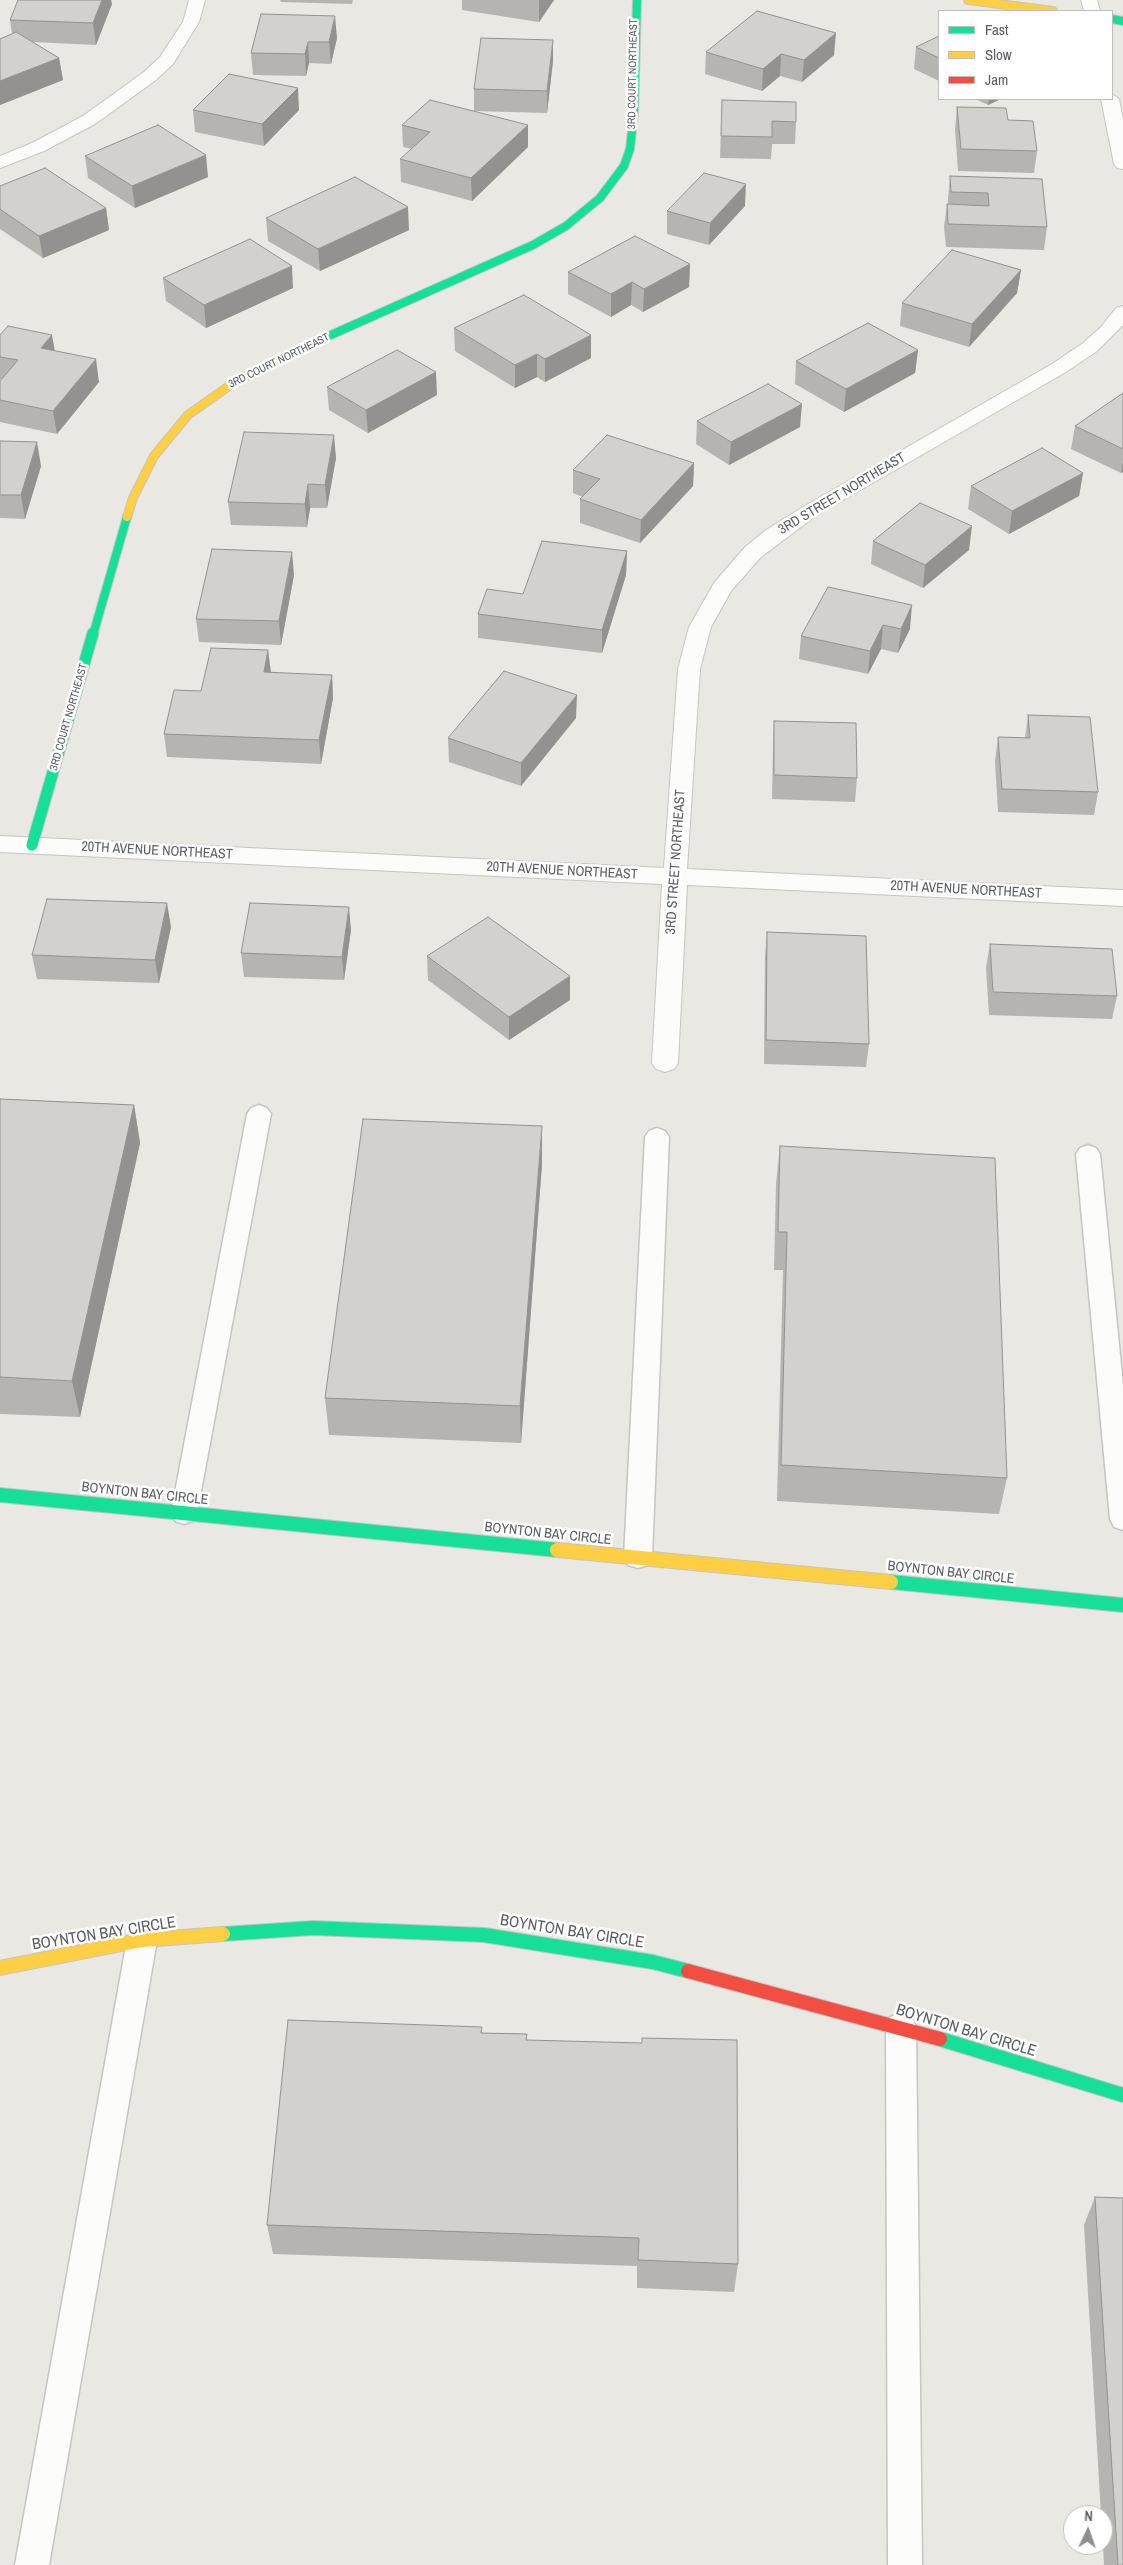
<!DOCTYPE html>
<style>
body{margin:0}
#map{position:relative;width:1123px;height:2565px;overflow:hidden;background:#e9e8e3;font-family:"Archivo Narrow",sans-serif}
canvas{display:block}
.legend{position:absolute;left:938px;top:10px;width:175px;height:90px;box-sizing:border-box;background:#fff;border:1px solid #bdbec0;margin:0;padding:6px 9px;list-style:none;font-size:15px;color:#5a5d61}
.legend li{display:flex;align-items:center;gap:10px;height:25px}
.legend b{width:25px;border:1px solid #bdbec0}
.north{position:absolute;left:1063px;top:2505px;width:50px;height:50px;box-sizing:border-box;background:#fff;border:1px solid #bdbec0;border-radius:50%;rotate:3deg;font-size:14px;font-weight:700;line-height:20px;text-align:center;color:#5a5d61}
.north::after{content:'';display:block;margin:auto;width:18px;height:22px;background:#8c8e8e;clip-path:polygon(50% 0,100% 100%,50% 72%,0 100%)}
</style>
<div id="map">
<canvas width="1123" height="2565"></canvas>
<ul class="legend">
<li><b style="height:6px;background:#16e098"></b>Fast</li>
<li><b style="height:6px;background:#ffcf43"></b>Slow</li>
<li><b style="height:6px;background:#f24e42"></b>Jam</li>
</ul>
<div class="north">N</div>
</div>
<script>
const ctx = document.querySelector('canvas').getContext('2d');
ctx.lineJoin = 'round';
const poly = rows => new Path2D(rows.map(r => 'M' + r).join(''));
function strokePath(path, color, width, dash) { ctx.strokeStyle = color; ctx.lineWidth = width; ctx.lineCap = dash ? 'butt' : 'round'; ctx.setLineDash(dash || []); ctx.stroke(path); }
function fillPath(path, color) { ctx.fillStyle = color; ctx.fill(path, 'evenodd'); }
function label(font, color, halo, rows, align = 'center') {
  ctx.font = font + ' "Archivo Narrow",sans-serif'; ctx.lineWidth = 5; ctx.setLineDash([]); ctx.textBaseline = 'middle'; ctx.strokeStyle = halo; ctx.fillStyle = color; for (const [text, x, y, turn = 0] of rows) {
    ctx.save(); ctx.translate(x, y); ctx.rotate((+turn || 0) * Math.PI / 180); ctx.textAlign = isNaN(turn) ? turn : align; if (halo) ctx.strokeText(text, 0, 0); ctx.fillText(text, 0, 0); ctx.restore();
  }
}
const lane = poly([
 [259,1105,267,1108,271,1114,197,1513,193,1521,184,1524,175,1521,171,1513,247,1114,251,1108,259,1105],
 [657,1128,665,1131,669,1137,652,1557,648,1565,638,1568,628,1565,624,1557,645,1137,649,1131,657,1128],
 [1088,1145,1096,1148,1100,1154,1123,1385,1123,1530,1114,1527,1110,1519,1076,1154,1080,1148,1088,1145],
 [142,1926,153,1930,157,1940,49,2565,15,2565,127,1940,131,1930,142,1926],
 [901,2013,912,2017,916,2027,922,2565,888,2565,886,2027,890,2017,901,2013]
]);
const street = poly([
 [189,0,205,0,199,22,173,64,156,80,95,124,44,151,0,168,0,156,32,143,83,116,144,72,160,57,183,22,189,0],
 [1081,0,1097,0,1100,11,1084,11,1081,0],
 [1112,94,1119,99,1123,120,1123,169,1117,168,1114,164,1101,99,1112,99,1112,94],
 [1123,306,1123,325,1097,351,1066,372,817,515,761,557,731,591,711,627,700,669,687,869,1123,890,1123,906,687,885,678,1063,674,1069,665,1072,656,1069,652,1063,662,884,0,852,0,836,664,868,678,669,689,627,714,583,745,547,766,530,803,507,1052,364,1083,343,1101,327,1116,308,1123,306]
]);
const fastFar2 = poly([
 [1112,19,1123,21],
 [295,351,533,245,566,226,600,198,624,166,630,149,634,113,637,0],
 [93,635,127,517]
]);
const fastFar1 = poly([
 [32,845,93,633]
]);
const fast = poly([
 [0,1495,557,1550],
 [891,1582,1123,1605],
 [223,1934,313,1928,484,1935,653,1962,688,1971],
 [940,2039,1123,2095]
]);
const slowFar1 = poly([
 [968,0,1053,11],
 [127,517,133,498,154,456,188,415,236,381,295,351]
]);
const slow = poly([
 [557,1550,891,1582],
 [0,1968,142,1940,223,1934]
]);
const jam = poly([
 [688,1971,940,2039]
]);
const wall = poly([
 [280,0,353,0,352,4,281,2],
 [462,0,554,0,539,22,462,10],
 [112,4,96,45,33,42,59,58,63,80,0,105,0,39,12,34,10,20],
 [261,14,337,38,331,64,309,63,306,76,253,75,251,53],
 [939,36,939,81,914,69,916,47],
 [706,52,834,55,802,82,780,76,762,91,705,74],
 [553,61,547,113,474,111,474,89],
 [975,99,1001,99,988,105],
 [722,100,796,122,795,144,772,144,771,159,720,158],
 [957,107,1037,151,1034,173,958,171,955,129],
 [193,110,299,110,264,146,195,132],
 [402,125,528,125,528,147,472,201,401,182,400,159,412,149,403,147],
 [85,156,208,177,135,208,88,178],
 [950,176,1042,179,1047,227,1044,250,946,247,944,227,947,204,948,204,948,199],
 [0,186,106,208,109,230,43,258,0,229],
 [745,206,709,245,667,234,667,211],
 [266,218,409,230,320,271,268,241],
 [690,264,689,287,643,312,631,305,611,317,568,294,568,272],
 [1021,270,1017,293,969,347,900,326,902,303],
 [163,278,293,288,206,328,166,301],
 [454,328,591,335,591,358,545,382,537,377,515,388,455,351],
 [0,335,55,351,99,382,57,434,0,422,0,381,2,379,0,379],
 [918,350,915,373,844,412,795,384,796,361],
 [327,387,437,395,368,433,329,410],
 [1123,393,1123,472,1121,473,1071,449,1075,426],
 [697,421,800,427,729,465,696,444],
 [0,441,41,466,25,519,0,518],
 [336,458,327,508,310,508,307,527,231,525,228,502],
 [694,463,693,486,640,543,580,523,580,499,583,497,573,493,573,470],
 [1083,473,1079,496,1009,534,968,509,971,486],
 [873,541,969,550,923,588,871,564],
 [627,551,626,575,602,653,478,638,478,614,523,594],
 [294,575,281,645,199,642,196,619],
 [828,587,910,629,898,653,881,649,868,674,799,659,801,636],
 [268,650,271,673,332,675,333,698,321,764,167,757,164,734,201,691],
 [1028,715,1098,792,1094,815,998,812,995,761,998,737,1025,738],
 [576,718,521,786,449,762,448,738],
 [774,721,857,778,855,802,772,799,773,744],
 [171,927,159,983,37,979,32,955],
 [351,930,344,980,244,977,241,953],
 [767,932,869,1044,866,1067,764,1064,765,956],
 [990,944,1117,996,1112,1019,989,1015,986,968],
 [427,956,570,1000,509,1040,428,980],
 [0,1099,134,1105,140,1143,80,1417,0,1414],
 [780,1146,1007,1478,999,1514,777,1501,783,1270,774,1270,776,1184],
 [542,1164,521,1443,329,1435,325,1398],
 [482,2027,482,2033,527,2034,527,2040,738,2264,734,2292,637,2288,637,2266,273,2254,267,2225],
 [1095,2197,1123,2565,1104,2565,1103,2544,1103,2515,1101,2515,1084,2225]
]);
const shadedWall = poly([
 [102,0,111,0,112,4,96,45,93,23],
 [539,0,554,0,539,22],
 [335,16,337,38,331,64,329,42],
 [836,33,834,55,802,82,804,60],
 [553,40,553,61,547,113,547,91],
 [308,42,309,63,306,76,305,54],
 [781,54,780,76,762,91,763,69],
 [59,58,63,80,0,105,0,81],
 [298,88,299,110,264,146,262,124],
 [989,99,1001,99,988,105],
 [528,125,528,147,472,201,471,178],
 [206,155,208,177,135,208,132,186],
 [746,184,745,206,709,245,710,223],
 [408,207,409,230,320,271,318,249],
 [106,208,109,230,43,258,39,236],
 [690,264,689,287,643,312,644,289],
 [292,266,293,288,206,328,204,305],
 [1021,270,1017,293,969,347,972,324],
 [632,282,631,305,611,317,611,294],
 [52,335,56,358,41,348],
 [591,335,591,358,545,382,545,359],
 [918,350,915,373,844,412,846,389],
 [537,354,537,377,515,388,515,365],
 [96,359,99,382,57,434,53,411],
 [436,372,437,395,368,433,366,410],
 [802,404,800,427,729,465,731,442],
 [334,435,336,458,327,508,325,485],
 [37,442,41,466,25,519,21,495],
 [1123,462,1123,472,1121,473],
 [694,463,693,486,640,543,641,520],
 [1083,473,1079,496,1009,534,1012,511],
 [308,484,310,508,307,527,305,504],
 [972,526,969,550,923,588,925,565],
 [627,551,626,575,602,653,602,630],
 [292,552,294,575,281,645,279,621],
 [912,605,910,629,898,653,901,629],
 [883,625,881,649,868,674,870,651],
 [268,650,271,674,264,672],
 [332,675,333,698,321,764,319,740],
 [577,695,576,718,521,786,521,763],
 [167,903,171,927,159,983,155,960],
 [349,907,351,930,344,980,342,957],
 [570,976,570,1000,509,1040,509,1017],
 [134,1105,140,1143,80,1417,72,1381],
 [542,1126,542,1164,521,1443,520,1406]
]);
const building = poly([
 [18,0,102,0,93,23,10,20,18,0],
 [757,11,836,33,804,60,781,54,763,69,706,52,757,11],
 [261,14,335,16,329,42,308,42,305,54,251,53,261,14],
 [16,32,59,58,0,81,0,39,16,32],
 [939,36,939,58,916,47,939,36],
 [481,38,553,40,547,91,474,89,481,38],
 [229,74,298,88,262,124,193,110,229,74],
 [430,100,528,125,471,178,400,159,430,132,402,125,430,100],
 [722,100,796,102,796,122,772,121,772,137,721,136,722,100],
 [957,107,1006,108,1008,120,1033,121,1037,151,961,149,957,107],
 [158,125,206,155,132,186,85,156,158,125],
 [45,168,106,208,39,236,0,209,0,186,45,168],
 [704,173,746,184,710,223,667,211,704,173],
 [950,176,1042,179,1047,227,948,224,947,204,989,206,988,193,951,192,950,176],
 [355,177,408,207,318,249,266,218,355,177],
 [635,236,690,264,644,289,632,282,611,294,568,272,635,236],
 [250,239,292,266,204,305,163,278,250,239],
 [952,250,1021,270,972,324,902,303,952,250],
 [524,295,591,335,545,359,537,354,515,365,454,328,524,295],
 [868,323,918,350,846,389,796,361,868,323],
 [8,326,52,335,41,348,96,359,53,411,0,400,0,381,18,360,0,357,0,335,8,326],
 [397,350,436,372,366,410,327,387,397,350],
 [768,384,802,404,731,442,697,421,768,384],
 [1123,393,1123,449,1075,426,1123,393],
 [244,432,334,435,325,485,308,484,305,504,228,502,244,432],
 [607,435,694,463,641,520,580,499,600,479,573,470,607,435],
 [0,441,37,442,21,495,0,495,0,441],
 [1042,448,1083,473,1012,511,971,486,1042,448],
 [920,503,972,526,925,565,873,541,920,503],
 [542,541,627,551,602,630,478,614,487,589,523,594,542,541],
 [212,549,292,552,279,621,196,619,212,549],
 [828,587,912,605,901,629,883,625,870,651,801,636,828,587],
 [211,648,268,650,264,672,332,675,319,740,164,734,174,690,201,691,211,648],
 [504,671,577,695,521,763,448,738,504,671],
 [1028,715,1090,717,1098,792,1002,789,998,737,1030,738,1028,715],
 [774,721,856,723,857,778,774,775,774,721],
 [47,899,167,903,155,960,32,955,47,899],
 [250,903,349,907,342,957,241,953,250,903],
 [488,917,570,976,509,1017,427,956,488,917],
 [767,932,866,936,869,1044,766,1040,767,932],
 [990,944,1112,949,1117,996,993,992,990,944],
 [0,1099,134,1105,72,1381,0,1377,0,1099],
 [363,1119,542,1126,520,1406,325,1398,363,1119],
 [780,1146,995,1158,1007,1478,781,1465,787,1232,778,1232,780,1146],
 [288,2020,482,2027,481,2033,527,2034,526,2040,642,2043,642,2038,737,2040,738,2264,638,2260,639,2238,267,2225,288,2020],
 [1095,2197,1123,2198,1123,2565,1118,2565,1095,2197]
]);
const farStreetnames = [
 ["3RD COURT NORTHEAST",633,74,-89],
 ["3RD COURT NORTHEAST",279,361,-26],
 ["3RD COURT NORTHEAST",69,717,-74]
];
const streetNames = [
 ["3RD STREET NORTHEAST",842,494,-31],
 ["20TH AVENUE NORTHEAST",157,851,3],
 ["3RD STREET NORTHEAST",676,862,-86],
 ["20TH AVENUE NORTHEAST",562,871,3],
 ["20TH AVENUE NORTHEAST",966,890,3],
 ["BOYNTON BAY CIRCLE",145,1494,6],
 ["BOYNTON BAY CIRCLE",548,1534,6],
 ["BOYNTON BAY CIRCLE",951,1573,6]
];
const nearStreetnames = [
 ["BOYNTON BAY CIRCLE",572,1932,9],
 ["BOYNTON BAY CIRCLE",104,1934,-9],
 ["BOYNTON BAY CIRCLE",966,2031,17]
];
strokePath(lane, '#c5c5c4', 3);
strokePath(street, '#c5c5c4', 2);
strokePath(fastFar2, '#c5c5c5', 10);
strokePath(fastFar1, '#c5c5c5', 13);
strokePath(fast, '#c5c5c5', 16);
strokePath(slowFar1, '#c5c5c5', 10);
strokePath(slow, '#c5c5c5', 16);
strokePath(jam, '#c5c5c5', 16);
fillPath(lane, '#fcfcfb');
fillPath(street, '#fcfcfb');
strokePath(fastFar2, '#16e098', 8);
strokePath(fastFar1, '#16e098', 11);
strokePath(fast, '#16e098', 14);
strokePath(slowFar1, '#ffcf43', 8);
strokePath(slow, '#ffcf43', 14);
strokePath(jam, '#f24e42', 14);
fillPath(wall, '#b5b4b1');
fillPath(shadedWall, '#939290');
fillPath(building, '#d2d1ce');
strokePath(building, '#939290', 1);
label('11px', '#5a5d61', '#fff', farStreetnames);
label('14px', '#5a5d61', '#fff', streetNames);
label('16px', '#5a5d61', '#fff', nearStreetnames);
</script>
